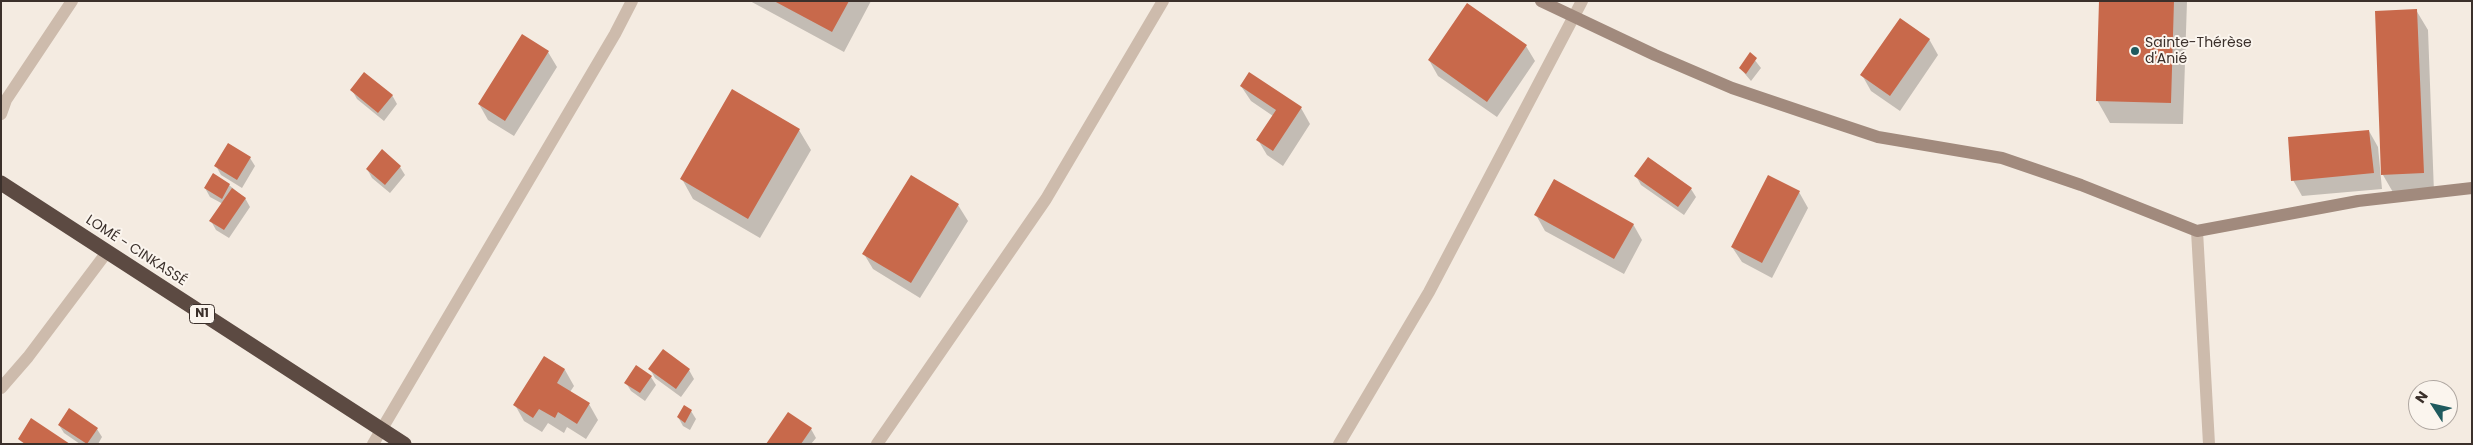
<!DOCTYPE html>
<meta charset="utf-8">
<style>
body{margin:0}
#map{position:relative;width:2473px;height:445px;overflow:hidden;background:#f4ebe1;font-family:Poppins,sans-serif}
canvas{display:block}
.frame{position:absolute;inset:0;border:2px solid #3b302b;pointer-events:none}
.north{position:absolute;left:2408px;top:380px;width:50px;height:50px;box-sizing:border-box;background:#fbf5ee;border:1px solid #aea6a0;border-radius:50%;rotate:305deg;font-size:14px;font-weight:700;line-height:20px;text-align:center;color:#3b302b}
.north::after{content:'';display:block;margin:auto;width:18px;height:22px;background:#1f5a5e;clip-path:polygon(50% 0,100% 100%,50% 72%,0 100%)}
</style>
<div id="map">
<canvas width="2473" height="445"></canvas>
<div class="frame"></div>
<div class="north">N</div>
</div>
<script>
const ctx = document.querySelector('canvas').getContext('2d');
ctx.lineJoin = 'round';
function fillPath(path, color) { ctx.fillStyle = color; ctx.fill(path, 'evenodd'); }
const poly = rows => new Path2D(rows.map(r => 'M' + r).join(''));
function strokePath(path, color, width, dash) { ctx.strokeStyle = color; ctx.lineWidth = width; ctx.lineCap = dash ? 'butt' : 'round'; ctx.setLineDash(dash || []); ctx.stroke(path); }
function label(font, color, halo, rows, align = 'center') {
  ctx.font = font + ' Poppins,sans-serif'; ctx.lineWidth = 4; ctx.setLineDash([]); ctx.textBaseline = 'middle'; ctx.strokeStyle = halo; ctx.fillStyle = color; for (const [text, x, y, turn = 0] of rows) {
    ctx.save(); ctx.translate(x, y); ctx.rotate((+turn || 0) * Math.PI / 180); ctx.textAlign = isNaN(turn) ? turn : align; if (halo) ctx.strokeText(text, 0, 0); ctx.fillText(text, 0, 0); ctx.restore();
  }
}
const shadow = poly([
 [750,1,871,1,844,52],
 [2100,1,2187,1,2183,124,2110,123,2097,100],
 [2416,10,2428,30,2434,193,2394,194,2383,175],
 [1929,39,1938,55,1900,111,1871,91,1862,75],
 [1526,46,1535,61,1497,117,1438,76,1429,60],
 [548,52,557,67,514,136,488,120,479,104],
 [1750,54,1761,68,1751,81,1740,68],
 [1249,73,1301,108,1310,124,1283,166,1267,155,1258,140,1273,116,1251,101,1241,86],
 [352,90,392,95,397,104,384,121,357,99],
 [732,91,799,130,811,150,760,238,693,199,682,179],
 [2369,131,2378,147,2382,189,2302,196,2293,180],
 [250,158,255,166,242,188,221,175,216,166],
 [400,167,405,175,390,193,372,178,367,169],
 [1636,176,1691,189,1696,197,1684,215,1641,185],
 [229,185,245,198,250,207,229,238,216,230,211,221,223,204,210,197,205,188],
 [1799,192,1808,208,1772,278,1742,262,1732,247],
 [958,205,968,221,920,298,873,269,864,254],
 [1536,215,1633,224,1642,240,1624,274,1545,231],
 [545,357,565,370,574,386,570,392,589,404,598,420,586,439,567,427,564,433,548,423,542,432,524,421,515,405],
 [650,369,689,370,694,379,681,397,655,378],
 [651,377,656,385,645,401,631,391,626,383],
 [691,411,696,419,690,430,683,426,678,417],
 [59,425,97,429,102,437,98,444,80,444,64,433],
 [811,429,816,438,811,444,768,444]
]);
const building = poly([
 [774,1,849,1,832,32],
 [2099,1,2174,1,2171,103,2096,101],
 [1467,3,1527,45,1487,102,1428,60],
 [2417,9,2424,173,2381,175,2375,11],
 [1900,18,1930,39,1890,96,1860,75],
 [522,34,549,51,505,121,478,104],
 [1750,52,1757,58,1746,74,1739,68],
 [364,72,393,95,378,113,350,90],
 [1249,72,1302,107,1273,151,1256,140,1276,110,1240,86],
 [732,89,800,129,748,219,680,179],
 [2369,130,2374,173,2291,181,2288,137],
 [228,143,251,157,237,180,214,166],
 [382,149,401,166,385,185,366,169],
 [1648,157,1692,188,1678,207,1634,176],
 [213,173,230,184,222,199,204,188],
 [911,175,959,204,911,283,862,254],
 [1768,175,1800,191,1762,263,1731,247],
 [1554,179,1634,224,1614,259,1534,215],
 [232,188,246,198,224,230,209,221],
 [663,349,690,369,676,389,648,369],
 [544,356,565,369,557,383,590,403,577,424,558,412,555,418,539,409,533,418,513,405],
 [636,365,652,376,640,393,624,383],
 [684,405,692,410,685,423,677,417],
 [69,408,98,428,87,444,58,425],
 [788,412,812,428,801,444,766,444],
 [31,418,70,444,25,444,18,439]
]);
const lane = poly([
 [1,388,28,357,107,252]
]);
const street = poly([
 [1,114,6,100,72,1],
 [2197,231,2209,444],
 [373,444,615,34,632,1],
 [877,444,1046,199,1163,1],
 [1339,444,1429,292,1582,1]
]);
const secondary = poly([
 [1541,1,1655,55,1732,88,1809,114,1878,137,2002,158,2081,185,2197,231,2358,201,2472,188]
]);
const highway = poly([
 [1,183,404,444]
]);
const markers = [
 [2135,51,5,"#1f5a5e"]
];
const shields = [
 [202,314,25]
];
const shieldNames = [
 ["N1",202,314]
];
const poiNames = [
 ["Sainte-Thérèse",2145,43],
 ["d'Anié",2145,59]
];
const streetNames = [
 ["LOMÉ - CINKASSÉ",136,251,33]
];
fillPath(shadow, '#0003');
fillPath(building, '#c8694b');
strokePath(lane, '#cdbbac', 12);
strokePath(street, '#cdbbac', 12);
strokePath(secondary, '#a18a7d', 12);
strokePath(highway, '#5c4a42', 15);
for (const [x, y, r, color] of markers) { const dot = new Path2D(); dot.arc(x, y, r, 0, 2 * Math.PI); ctx.fillStyle = color; ctx.fill(dot); strokePath(dot, '#fbf5ee', 2); }
for (const [x, y, w] of shields) { const box = new Path2D(); box.roundRect(x - w / 2, y - 9.5, w, 19, 4); ctx.fillStyle = '#fbf5ee'; ctx.fill(box); strokePath(box, '#3b302b', 1); }
label('bold 12px', '#3b302b', null, shieldNames);
label('14px', '#3b302b', '#fbf5ee', poiNames, 'left');
label('14px', '#3b302b', '#fbf5ee', streetNames);
</script>
